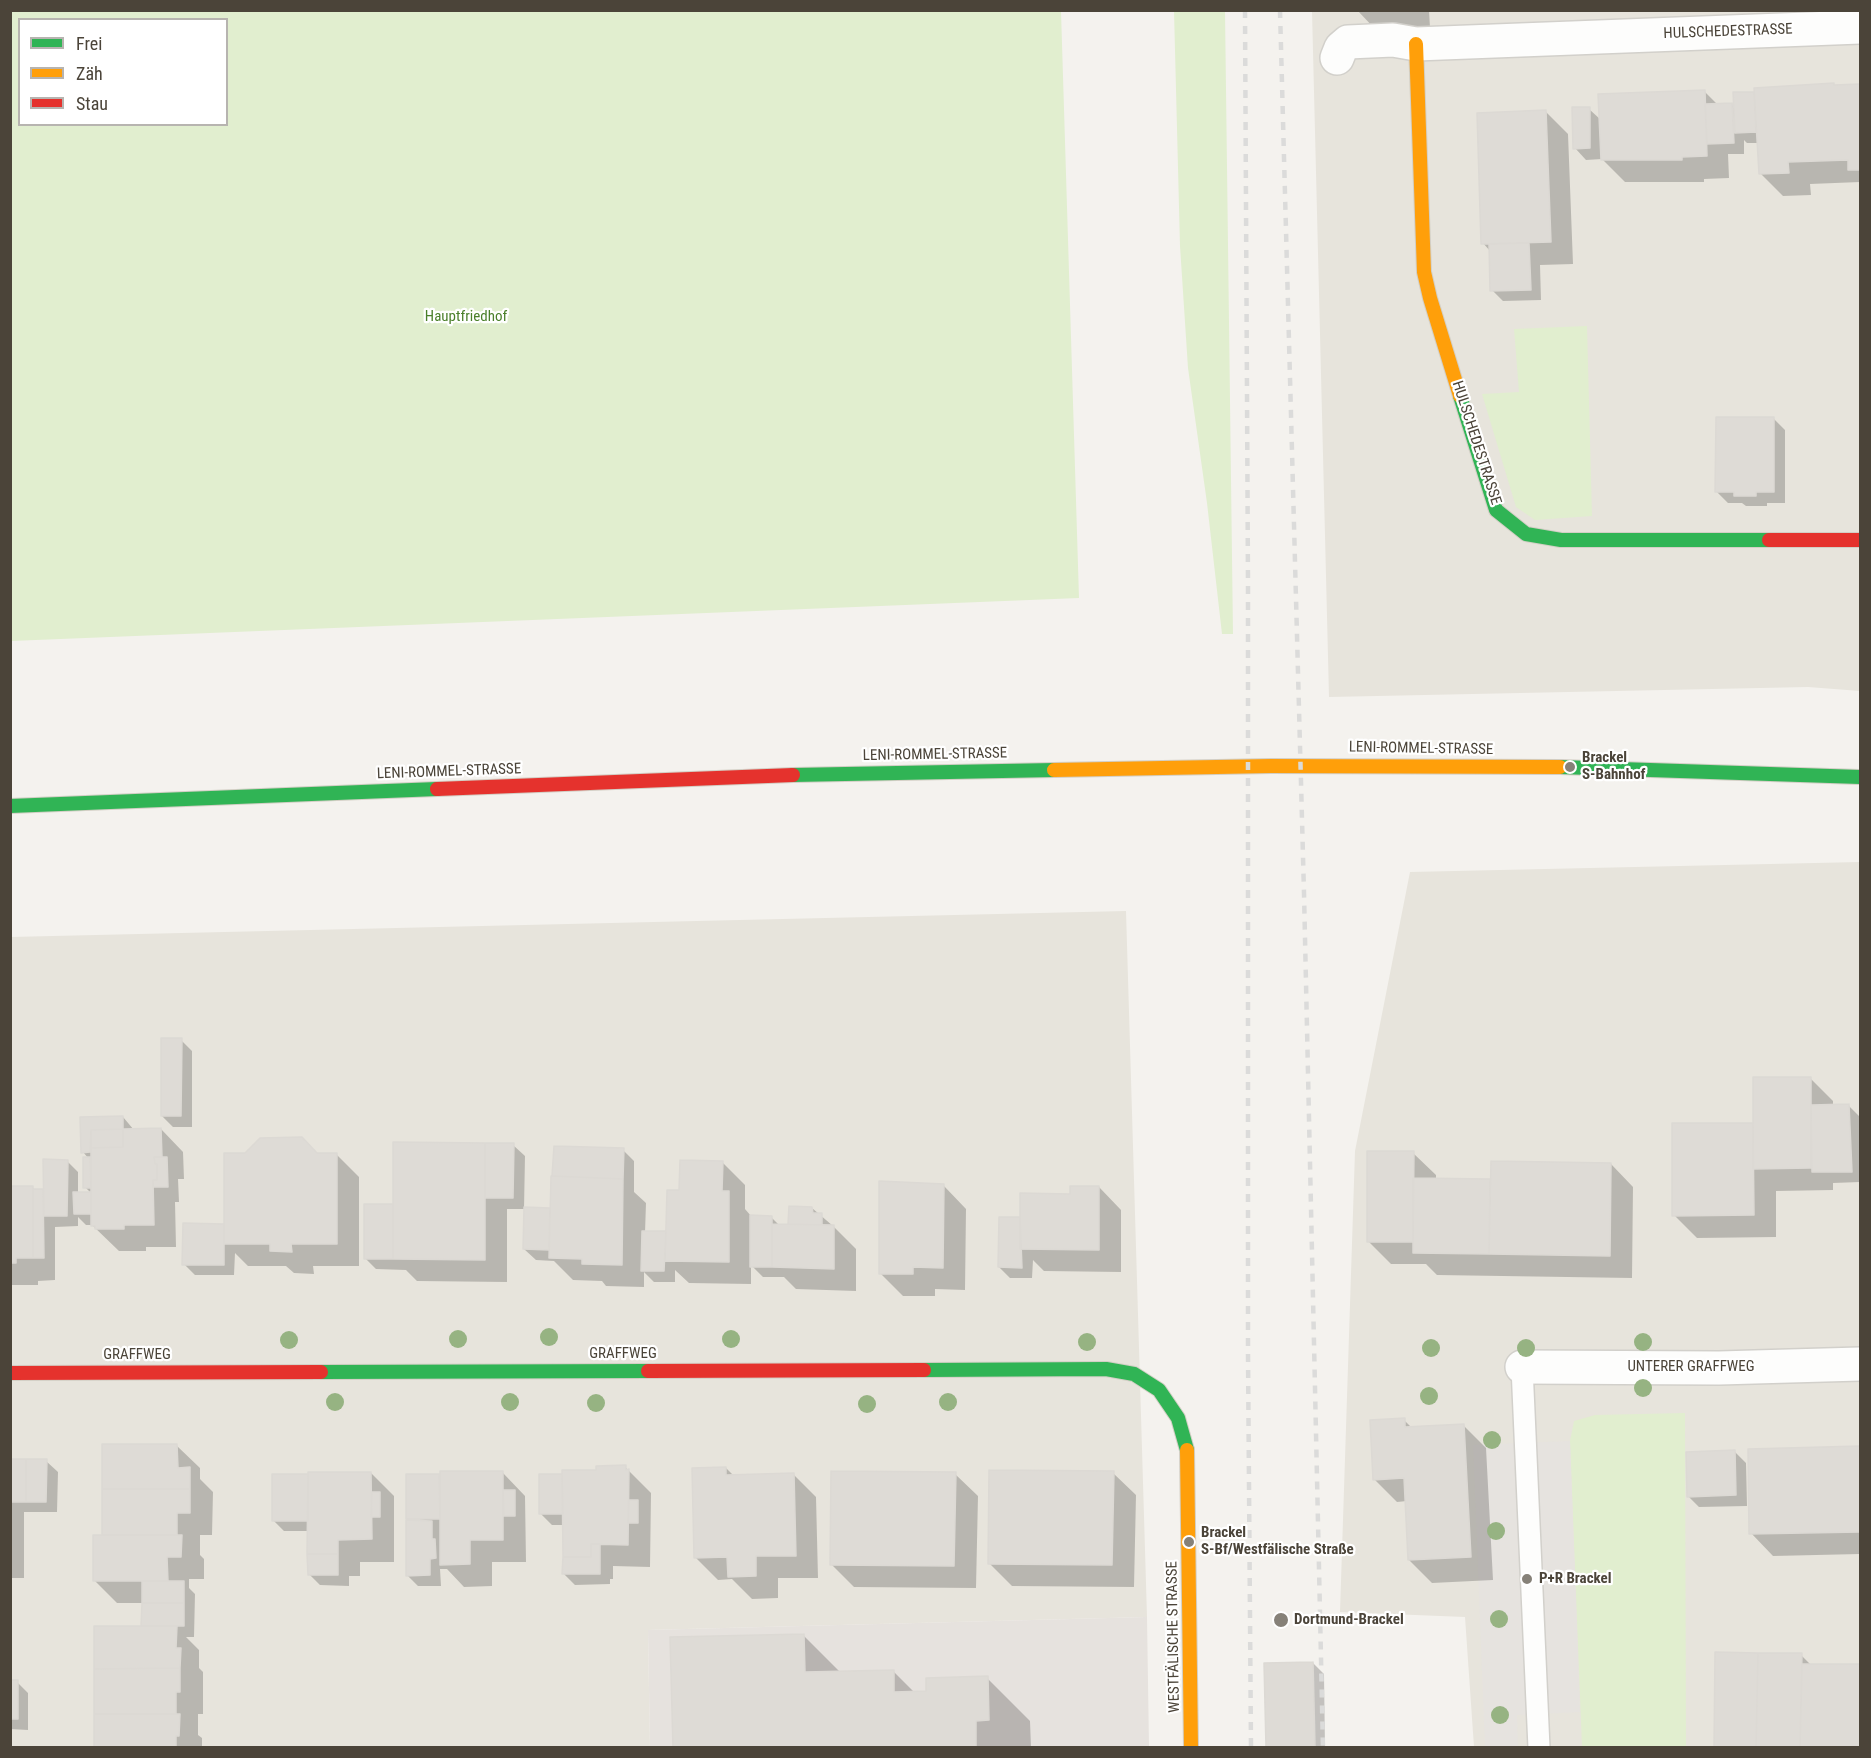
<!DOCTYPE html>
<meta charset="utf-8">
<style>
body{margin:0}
#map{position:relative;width:1871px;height:1758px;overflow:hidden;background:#f4f2ee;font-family:"Roboto Condensed",sans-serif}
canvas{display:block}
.frame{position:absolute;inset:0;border:12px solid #4b4439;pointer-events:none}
.legend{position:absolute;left:18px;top:18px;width:210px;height:108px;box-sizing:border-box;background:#fff;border:2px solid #b7b4b0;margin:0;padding:8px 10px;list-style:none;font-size:18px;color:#4b4439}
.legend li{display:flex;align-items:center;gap:12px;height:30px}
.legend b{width:30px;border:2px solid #b7b4b0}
</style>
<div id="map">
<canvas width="1871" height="1758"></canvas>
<div class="frame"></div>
<ul class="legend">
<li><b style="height:8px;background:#30b455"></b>Frei</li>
<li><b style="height:8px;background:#ff9f0a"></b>Zäh</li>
<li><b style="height:8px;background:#e5322d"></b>Stau</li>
</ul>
</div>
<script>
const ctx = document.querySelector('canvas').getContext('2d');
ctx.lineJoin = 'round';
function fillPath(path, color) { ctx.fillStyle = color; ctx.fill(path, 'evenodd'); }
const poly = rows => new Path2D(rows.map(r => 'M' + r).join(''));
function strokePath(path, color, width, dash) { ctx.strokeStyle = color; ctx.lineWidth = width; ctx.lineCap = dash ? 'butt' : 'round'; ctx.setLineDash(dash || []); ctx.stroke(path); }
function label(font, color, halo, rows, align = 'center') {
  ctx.font = font + ' "Roboto Condensed",sans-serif'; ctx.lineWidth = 4.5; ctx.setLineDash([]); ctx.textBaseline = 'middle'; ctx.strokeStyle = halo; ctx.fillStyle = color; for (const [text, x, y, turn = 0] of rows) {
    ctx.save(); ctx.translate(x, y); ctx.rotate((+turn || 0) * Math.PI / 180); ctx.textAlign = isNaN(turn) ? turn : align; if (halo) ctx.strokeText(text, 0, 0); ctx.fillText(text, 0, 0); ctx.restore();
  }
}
const residential = poly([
 [1312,11,1860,11,1860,691,1808,687,1329,697],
 [1860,862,1860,1747,1474,1747,1465,1617,1340,1612,1355,1151,1410,872],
 [1126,911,1147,1617,648,1630,650,1747,11,1747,10,937]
]);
const industrial = poly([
 [1147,1617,1149,1747,650,1747,648,1630]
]);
const green = poly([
 [10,11,1061,11,1079,598,11,641],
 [20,20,226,20,226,124,20,124],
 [1174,11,1225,11,1233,634,1222,634,1207,503,1188,368,1180,246],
 [1587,326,1592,516,1535,520,1516,507,1482,394,1519,392,1514,329],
 [1685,1413,1686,1747,1582,1747,1570,1441,1574,1421,1595,1415]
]);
const parking = poly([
 [1570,1441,1580,1712,1517,1715,1518,1747,1485,1747,1473,1445]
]);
const shadow = poly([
 [1357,10,1429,10,1430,28,1376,30],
 [1860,85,1860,182,1810,184,1811,195,1783,196,1760,173,1758,143,1747,143,1744,140,1744,154,1728,154,1729,178,1704,179,1704,182,1625,182,1602,159,1586,160,1575,148,1589,109,1601,120,1704,91,1718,105,1732,105,1735,108,1754,93,1756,96,1835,86],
 [1546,112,1568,134,1573,264,1540,265,1541,300,1503,301,1492,290,1490,251,1483,243],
 [1774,419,1785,430,1785,503,1767,503,1767,506,1746,506,1742,503,1728,503,1717,492],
 [181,1040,192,1051,192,1127,173,1127,162,1116],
 [1810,1078,1833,1101,1833,1106,1849,1106,1860,1117,1860,1182,1833,1183,1833,1190,1776,1191,1776,1237,1697,1238,1674,1215,1755,1124],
 [123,1117,134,1130,161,1129,183,1152,184,1179,178,1179,179,1202,175,1202,176,1247,146,1247,146,1251,119,1251,92,1225,86,1225,78,1217,78,1226,55,1227,55,1280,38,1281,38,1285,12,1285,10,1289,10,1188,32,1187,36,1191,44,1191,67,1161,78,1172,78,1193,91,1193,85,1187,89,1159,83,1152,82,1118],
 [513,1145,525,1156,524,1209,551,1210,556,1178,554,1176,623,1150,634,1161,634,1192,646,1203,645,1233,667,1233,681,1192,722,1162,745,1185,745,1209,751,1216,771,1217,779,1225,792,1226,790,1223,812,1208,833,1226,856,1249,856,1291,796,1289,784,1277,763,1277,751,1265,751,1284,689,1283,675,1270,675,1282,654,1282,644,1272,644,1287,606,1286,602,1281,573,1280,554,1261,536,1260,524,1249,526,1209,507,1209,507,1282,417,1281,406,1270,376,1269,365,1258,395,1205],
 [1413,1153,1436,1175,1436,1180,1491,1181,1611,1164,1633,1187,1632,1278,1437,1275,1426,1264,1391,1264,1368,1241],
 [317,1155,337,1155,359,1177,359,1266,313,1266,314,1274,294,1273,286,1266,248,1266,235,1253,234,1275,195,1275,184,1264,225,1225],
 [944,1186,966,1209,965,1290,935,1289,935,1296,903,1296,880,1273],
 [1099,1187,1121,1210,1121,1272,1044,1271,1033,1260,1032,1278,1010,1278,999,1267,1071,1195],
 [1404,1420,1412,1428,1464,1426,1486,1448,1493,1580,1432,1583,1409,1560,1407,1501,1397,1502,1374,1479],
 [177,1446,200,1468,200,1479,213,1492,212,1535,200,1535,200,1555,204,1559,204,1579,189,1579,189,1588,195,1594,194,1637,186,1637,199,1650,199,1668,203,1672,203,1714,198,1714,198,1735,202,1738,202,1748,96,1748,143,1628,143,1603,117,1603,94,1580,104,1537],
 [1860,1448,1860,1554,1773,1556,1751,1533,1750,1450],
 [1735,1452,1746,1463,1747,1506,1699,1507,1688,1496],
 [10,1460,46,1461,58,1472,57,1512,24,1512,24,1578,10,1578],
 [625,1467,651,1493,650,1567,613,1566,613,1579,610,1579,610,1584,575,1585,564,1574,564,1525,552,1525,541,1514,562,1475,564,1477],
 [726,1468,734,1476,794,1475,816,1497,818,1578,778,1578,778,1598,752,1599,732,1579,718,1580,695,1557],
 [371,1473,394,1496,394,1562,360,1562,360,1576,349,1576,349,1586,320,1585,309,1574,309,1531,284,1531,273,1520],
 [503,1473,525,1496,526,1562,492,1562,492,1586,464,1587,447,1569,440,1569,441,1586,418,1586,407,1575,407,1475,439,1475,441,1478],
 [1113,1473,1136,1495,1134,1587,1012,1586,989,1563],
 [955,1474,978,1496,976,1588,854,1587,831,1564],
 [803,1635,841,1673,893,1671,915,1693,927,1692,987,1678,1030,1721,1031,1748,675,1748],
 [1801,1655,1812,1666,1860,1666,1860,1748,1715,1748],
 [1313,1663,1324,1674,1325,1748,1267,1748],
 [10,1682,17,1682,28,1693,28,1730,10,1729]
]);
const building = poly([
 [1834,83,1834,85,1860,84,1860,170,1848,170,1848,160,1788,162,1789,173,1759,174,1754,88,1834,83],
 [1705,90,1707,156,1682,157,1682,160,1601,160,1598,94,1705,90],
 [1733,92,1754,92,1756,132,1735,133,1733,92],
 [1732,103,1734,143,1707,144,1705,104,1732,103],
 [1572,107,1590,107,1590,148,1573,149,1572,107],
 [1546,110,1551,242,1481,244,1477,113,1546,110],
 [1529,243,1531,290,1490,291,1489,244,1529,243],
 [1716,417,1774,417,1774,492,1756,492,1756,496,1734,496,1734,492,1715,492,1716,417],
 [161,1038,182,1038,181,1116,161,1116,161,1038],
 [1753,1077,1811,1077,1811,1168,1753,1169,1753,1077],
 [1849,1104,1852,1172,1812,1172,1811,1105,1849,1104],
 [123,1116,123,1129,91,1130,90,1152,81,1153,80,1117,123,1116],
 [1672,1123,1753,1123,1754,1215,1672,1216,1672,1123],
 [161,1128,162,1157,154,1157,155,1164,157,1164,157,1180,153,1180,154,1225,124,1225,124,1229,95,1229,95,1226,91,1226,91,1148,123,1147,123,1129,161,1128],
 [123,1129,123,1147,91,1148,91,1130,123,1129],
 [302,1137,317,1153,337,1153,337,1244,291,1244,292,1252,270,1251,270,1244,224,1244,224,1153,245,1153,260,1138,302,1137],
 [393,1142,485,1143,485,1260,393,1259,393,1142],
 [485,1143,514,1143,513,1198,485,1198,485,1143],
 [554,1146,624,1148,623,1179,552,1176,554,1146],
 [1367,1151,1414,1151,1413,1242,1367,1242,1367,1151],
 [83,1157,90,1157,91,1188,83,1188,83,1157],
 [154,1157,167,1157,168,1187,153,1187,153,1180,157,1180,157,1164,155,1164,154,1157],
 [43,1159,68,1160,67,1216,44,1216,43,1159],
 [680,1160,723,1161,722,1191,729,1191,729,1262,665,1261,667,1190,679,1190,680,1160],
 [1491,1161,1611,1163,1610,1256,1489,1254,1491,1161],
 [551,1176,623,1179,622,1265,582,1264,582,1259,549,1258,551,1176],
 [1413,1178,1490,1179,1489,1254,1413,1253,1413,1178],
 [879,1181,944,1184,943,1268,913,1267,913,1274,879,1274,879,1181],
 [10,1186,33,1186,33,1258,16,1258,16,1263,10,1263,10,1186],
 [1070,1186,1099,1186,1099,1250,1020,1249,1020,1193,1070,1194,1070,1186],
 [33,1189,43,1189,44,1258,33,1258,33,1189],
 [73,1192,91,1192,91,1214,74,1214,73,1192],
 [364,1204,393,1204,393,1259,364,1259,364,1204],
 [789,1206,812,1207,813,1213,822,1213,822,1225,788,1224,789,1206],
 [524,1207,550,1208,549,1250,523,1249,524,1207],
 [750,1215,772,1216,772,1267,750,1267,750,1215],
 [999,1217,1020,1217,1022,1268,998,1267,999,1217],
 [183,1223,224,1224,224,1265,182,1265,183,1223],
 [772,1224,834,1225,834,1269,772,1267,772,1224],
 [642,1231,666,1231,664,1271,641,1271,642,1231],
 [1405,1418,1405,1427,1464,1424,1471,1557,1408,1560,1404,1478,1373,1480,1370,1420,1405,1418],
 [102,1444,177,1444,178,1468,190,1467,190,1489,102,1489,102,1444],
 [1860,1446,1860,1532,1749,1534,1748,1449,1860,1446],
 [1735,1450,1736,1495,1687,1497,1686,1452,1735,1450],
 [10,1459,26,1459,26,1502,10,1502,10,1459],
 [26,1459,47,1459,46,1502,26,1502,26,1459],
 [626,1465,626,1470,629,1469,628,1545,591,1544,591,1557,563,1557,562,1470,596,1470,596,1466,626,1465],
 [726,1467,726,1475,794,1473,796,1556,756,1556,756,1576,728,1577,727,1557,694,1558,692,1468,726,1467],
 [989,1470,1114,1471,1112,1565,988,1564,989,1470],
 [440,1471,503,1471,503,1540,470,1540,470,1564,440,1565,440,1471],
 [831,1471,956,1472,954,1566,830,1565,831,1471],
 [308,1472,371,1472,372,1539,338,1540,338,1554,307,1554,308,1472],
 [272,1474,308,1474,308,1521,272,1521,272,1474],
 [406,1474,439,1474,440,1519,406,1519,406,1474],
 [539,1474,562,1474,563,1514,539,1514,539,1474],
 [102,1489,190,1489,190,1513,177,1513,177,1535,102,1535,102,1489],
 [503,1490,515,1490,515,1516,504,1516,503,1490],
 [372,1492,380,1492,380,1517,371,1517,372,1492],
 [629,1500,638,1500,638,1523,628,1523,629,1500],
 [406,1520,432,1521,432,1539,435,1539,436,1558,430,1559,430,1575,406,1576,406,1520],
 [93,1535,182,1535,181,1557,167,1557,168,1581,93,1581,93,1535],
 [591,1544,600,1544,600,1574,562,1574,563,1557,591,1557,591,1544],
 [307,1554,338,1554,338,1575,308,1575,307,1554],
 [142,1581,184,1581,184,1603,142,1603,142,1581],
 [142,1603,184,1603,184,1626,141,1626,142,1603],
 [94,1626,177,1626,176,1648,181,1648,180,1668,94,1669,94,1626],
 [804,1634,805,1672,894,1670,894,1692,926,1691,926,1678,988,1676,989,1720,976,1721,976,1748,673,1748,670,1637,804,1634],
 [1715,1652,1758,1653,1756,1748,1714,1748,1715,1652],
 [1758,1653,1802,1653,1800,1748,1756,1748,1758,1653],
 [1313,1662,1315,1748,1266,1748,1264,1663,1313,1662],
 [1802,1664,1860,1664,1860,1748,1800,1748,1802,1664],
 [180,1668,180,1692,176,1692,176,1714,94,1714,94,1669,180,1668],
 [10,1680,18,1680,18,1719,10,1719,10,1680],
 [94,1714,180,1714,179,1736,176,1736,176,1748,94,1748,94,1714]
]);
const lane = poly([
 [1522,1367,1539,1748]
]);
const street = poly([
 [1337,58,1341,48,1348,42,1393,40,1416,44,1860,27],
 [1522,1367,1719,1368,1860,1364]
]);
const fast = poly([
 [1460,396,1496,510,1526,534,1561,540,1769,540],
 [1560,767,1860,777],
 [793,775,1054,770],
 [10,806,437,789],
 [924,1370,1106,1369,1134,1374,1159,1390,1178,1418,1187,1450],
 [321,1372,648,1371]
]);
const slow = poly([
 [1416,44,1424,272,1430,298,1460,396],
 [1054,770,1271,766,1560,767],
 [1187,1450,1191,1748]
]);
const jam = poly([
 [1769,540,1860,540],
 [437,789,793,775],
 [648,1371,924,1370],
 [10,1373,321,1372]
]);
const rail = poly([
 [1245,10,1248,584,1248,1353,1251,1748],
 [1280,10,1304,893,1323,1748]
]);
const trees = [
 [549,1337],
 [458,1339],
 [731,1339],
 [289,1340],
 [1087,1342],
 [1643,1342],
 [1431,1348],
 [1526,1348],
 [1643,1388],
 [1429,1396],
 [335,1402],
 [510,1402],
 [948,1402],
 [596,1403],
 [867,1404],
 [1492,1440],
 [1496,1531],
 [1499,1619],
 [1500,1715]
];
const markers = [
 [1570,767,6,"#868178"],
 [1189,1542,6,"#868178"],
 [1527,1579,6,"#868178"],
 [1281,1620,8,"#868178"]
];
const streetNames = [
 ["HULSCHEDESTRASSE",1728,32,-2],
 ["HULSCHEDESTRASSE",1476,443,72],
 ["LENI-ROMMEL-STRASSE",1421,749,1],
 ["LENI-ROMMEL-STRASSE",935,755,-1],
 ["LENI-ROMMEL-STRASSE",449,772,-2],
 ["GRAFFWEG",623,1354],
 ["GRAFFWEG",137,1355],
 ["UNTERER GRAFFWEG",1691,1367],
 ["WESTFÄLISCHE STRASSE",1174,1637,-91]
];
const parkNames = [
 ["Hauptfriedhof",466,317]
];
const poiNames = [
 ["Brackel",1582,758],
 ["S-Bahnhof",1582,775],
 ["Brackel",1201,1533],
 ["S-Bf/Westfälische Straße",1201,1550],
 ["P+R Brackel",1539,1579],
 ["Dortmund-Brackel",1294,1620]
];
fillPath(residential, '#e7e4dc');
fillPath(industrial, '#e6e2de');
fillPath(green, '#e1eecf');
fillPath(parking, '#e6e3df');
fillPath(shadow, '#0003');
fillPath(building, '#dedbd6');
strokePath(building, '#dcd9d4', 1.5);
strokePath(lane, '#d2d0cb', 24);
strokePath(street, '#d2d0cb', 36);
strokePath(fast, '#d3cfc5', 16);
strokePath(slow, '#d3cfc5', 16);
strokePath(jam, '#d3cfc5', 16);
strokePath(lane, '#fdfdfc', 21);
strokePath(street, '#fdfdfc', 33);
strokePath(fast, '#30b455', 14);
strokePath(slow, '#ff9f0a', 14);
strokePath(jam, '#e5322d', 14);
strokePath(rail, '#dbdbda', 4.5, [8, 8]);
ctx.fillStyle = '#96b382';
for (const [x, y] of trees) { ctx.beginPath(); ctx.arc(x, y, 9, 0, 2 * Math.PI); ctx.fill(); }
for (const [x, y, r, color] of markers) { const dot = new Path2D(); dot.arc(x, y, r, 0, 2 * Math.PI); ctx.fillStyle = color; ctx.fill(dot); strokePath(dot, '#fff', 2); }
label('15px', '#4b4439', '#fff', streetNames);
label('15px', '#4a7f2a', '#fff', parkNames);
label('bold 15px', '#4b4439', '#fff', poiNames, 'left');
</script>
